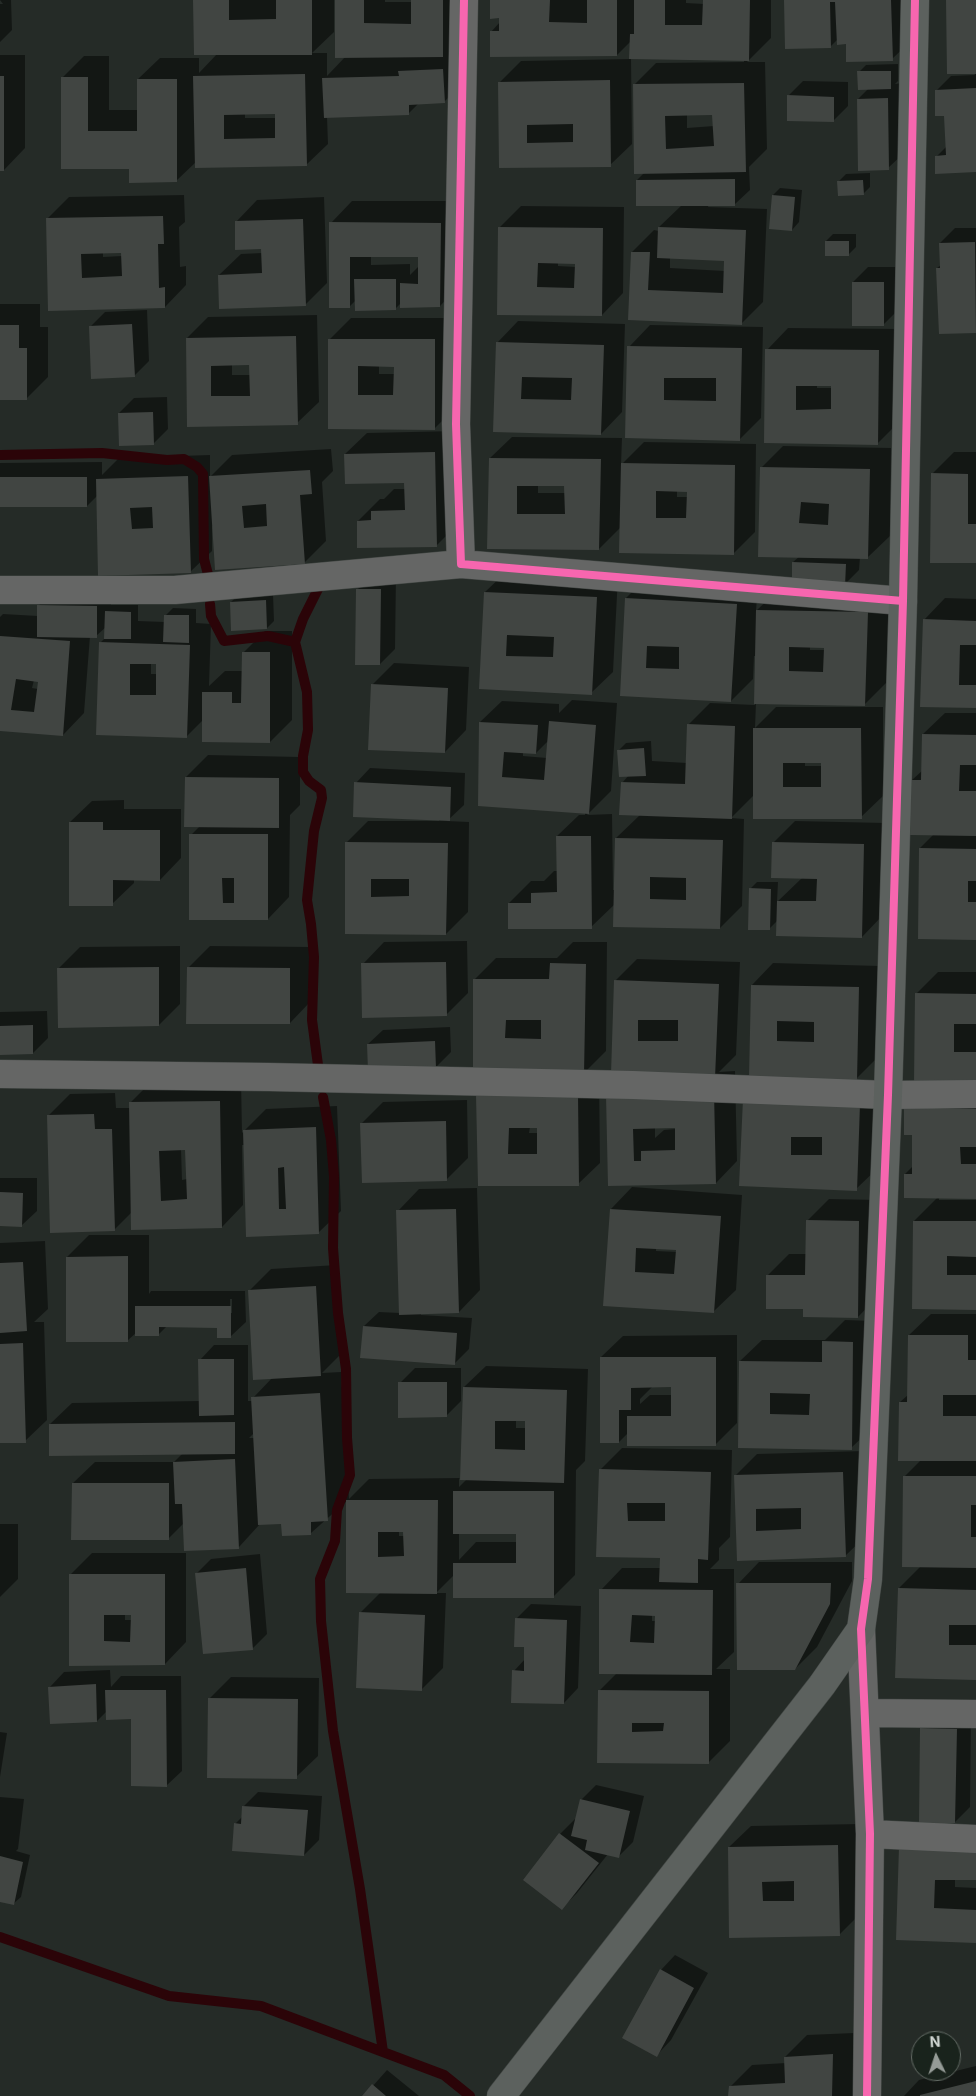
<!DOCTYPE html>
<style>
body{margin:0}
#map{position:relative;width:976px;height:2096px;overflow:hidden;background:#252b27;font-family:Inter,sans-serif}
canvas{display:block}
.north{position:absolute;left:911px;top:2031px;width:50px;height:50px;box-sizing:border-box;background:#19231c;border:1px solid #636b65;border-radius:50%;rotate:356deg;font-size:14px;font-weight:700;line-height:20px;text-align:center;color:#d1d7d3}
.north::after{content:'';display:block;margin:auto;width:18px;height:22px;background:#959b97;clip-path:polygon(50% 0,100% 100%,50% 72%,0 100%)}
</style>
<div id="map">
<canvas width="976" height="2096"></canvas>
<div class="north">N</div>
</div>
<script>
const ctx = document.querySelector('canvas').getContext('2d');
ctx.lineJoin = 'round';
function fillPath(path, color) { ctx.fillStyle = color; ctx.fill(path, 'evenodd'); }
const poly = rows => new Path2D(rows.map(r => 'M' + r).join(''));
function strokePath(path, color, width, dash) { ctx.strokeStyle = color; ctx.lineWidth = width; ctx.lineCap = dash ? 'butt' : 'round'; ctx.setLineDash(dash || []); ctx.stroke(path); }
const shadow = poly([
 [0,0,11,0,12,30,0,42,0,4,3,4],
 [195,0,334,0,334,32,312,53,327,53,327,76,346,56,336,0,385,0,385,2,412,2,412,0,464,0,466,80,444,102,419,103,408,114,327,117,328,144,306,165,196,162,176,181,130,168,62,168,63,77,84,56,109,56,109,110,138,110,138,79,160,58,199,58,199,73,217,54],
 [276,112,276,118,245,118,245,113],
 [491,0,686,0,686,3,704,4,704,0,771,0,771,38,747,62,765,62,767,149,749,167,750,190,735,204,709,204,708,207,767,209,763,302,741,324,629,319,632,252,654,230,659,231,659,227,682,205,637,180,644,173,634,85,656,63,744,62,744,60,631,58,632,144,610,165,500,166,500,82,521,61,630,59,631,41,617,55,491,32,500,22,500,17],
 [713,113,714,126,687,128,687,114],
 [670,257,725,260,725,271,670,268],
 [785,0,913,0,914,38,892,59,838,39,830,47],
 [947,0,976,0,976,171,936,157,947,146,946,114,936,91,951,76,975,75],
 [0,55,25,55,25,148,4,170,0,170],
 [898,64,898,81,895,84,902,83,903,154,888,168,858,99,868,89,859,72,866,65],
 [803,81,848,82,848,106,833,121,788,96],
 [870,173,870,187,863,194,839,181,846,174],
 [780,188,802,190,799,222,792,230,773,195],
 [184,195,185,222,179,227,180,267,186,266,186,285,165,307,49,309,47,219,69,197],
 [122,251,122,256,103,257,103,252],
 [324,197,327,283,305,305,219,275,241,254,262,253,262,247,236,222,257,200],
 [352,201,462,201,461,284,440,306,401,303,395,309,356,300,349,307,331,223],
 [371,256,419,256,419,266,410,275,410,264,371,265],
 [521,206,624,207,623,293,602,315,499,314,499,228],
 [558,263,576,263,576,267,558,266],
 [955,228,976,228,976,331,940,332,937,268,941,265,940,243],
 [833,234,856,234,856,247,849,254,826,241],
 [868,267,898,267,898,310,883,325,853,282],
 [0,304,40,304,40,327,48,327,48,377,26,399,0,399],
 [147,310,149,361,134,376,90,327,105,312],
 [317,315,319,402,297,423,188,426,187,338,208,317],
 [232,364,250,364,251,375,232,375],
 [351,318,456,318,456,407,435,428,329,428,329,340],
 [379,365,395,365,395,374,379,374],
 [518,321,625,324,622,412,601,434,494,431,497,343],
 [650,325,763,327,761,418,739,440,627,437,629,347],
 [788,328,900,329,899,422,877,444,765,442,767,350],
 [817,385,833,385,833,388,817,388],
 [167,397,168,429,153,444,119,413,134,398],
 [456,431,458,524,436,546,358,521,380,499,384,499,394,489,406,489,405,482,345,454,367,433],
 [512,437,622,438,621,465,644,442,756,444,755,532,733,554,621,527,599,549,489,547,490,458],
 [538,484,565,484,566,493,538,493],
 [677,490,688,490,688,497,677,497],
 [783,446,891,448,890,536,868,557,860,557,859,570,844,585,793,562,800,556,761,468],
 [331,449,333,471,322,482,326,541,304,563,212,526,212,551,190,572,100,574,98,495,87,506,0,506,0,463,102,462,102,475,119,458,210,455,210,477,232,455],
 [954,452,976,452,976,562,932,474],
 [507,571,618,576,613,672,591,693,480,688,485,592],
 [372,575,396,575,395,649,380,664,357,590],
 [648,576,758,583,756,611,779,589,889,591,886,683,864,705,756,703,755,728,776,707,883,707,883,796,861,817,754,795,731,818,744,819,742,906,720,928,615,904,591,927,509,903,531,881,544,881,554,871,558,871,557,836,579,815,585,815,585,813,479,805,480,722,502,701,559,704,559,713,572,700,617,703,611,791,587,815,612,814,613,890,615,890,616,838,640,815,622,783,629,775,619,750,626,743,651,741,652,761,687,763,688,725,710,703,755,705,756,656,754,656,753,679,731,701,621,695,626,598],
 [810,647,825,647,825,650,810,650],
 [549,740,547,758,523,756,523,752,536,753],
 [805,762,822,762,822,766,805,766],
 [53,591,112,591,111,605,138,605,138,621,165,622,165,616,173,608,196,609,196,623,211,624,209,686,225,671,243,671,243,653,265,631,292,631,292,720,270,742,203,720,187,736,97,734,100,643,106,637,106,627,96,636,90,636,84,713,63,735,0,730,0,617,3,614,38,616,38,606],
 [151,663,157,663,157,674,151,674],
 [34,680,39,680,38,689,32,688],
 [273,594,274,621,267,628,231,602,238,595],
 [945,598,976,599,976,707,922,706,924,620],
 [394,663,469,667,466,730,445,752,372,685],
 [945,713,976,713,976,939,920,848,934,834,912,780,923,770,923,734],
 [208,755,300,757,300,805,290,815,289,897,268,919,190,919,191,835,200,826,186,777],
 [370,768,465,773,464,805,447,821,469,822,468,912,446,934,346,933,347,842,368,821,439,821,439,819,356,783],
 [124,800,124,809,181,809,181,858,160,880,134,879,134,883,112,904,70,822,92,801],
 [795,821,886,823,883,915,862,937,778,920,769,929,750,889,757,882,778,882,777,902,802,878,774,842],
 [467,941,468,993,446,1015,363,964,384,942],
 [573,942,607,942,606,1051,583,1074,599,1073,600,1163,578,1184,479,1185,475,979,496,958,557,958],
 [530,1127,538,1127,538,1133,529,1133],
 [180,946,180,1004,159,1025,58,969,80,947],
 [210,946,312,947,311,1001,290,1023,188,968],
 [637,959,740,962,736,1055,719,1072,735,1071,737,1161,716,1183,610,1185,629,1073,615,981],
 [655,1127,676,1127,676,1129,664,1130,655,1138],
 [773,963,880,966,878,1057,854,1081,882,1082,878,1168,856,1189,741,1185,767,1077,752,985],
 [938,972,976,972,976,1084,915,1083,916,994],
 [47,1011,48,1038,33,1053,0,1053,0,1012],
 [450,1027,451,1052,436,1067,368,1044,383,1030],
 [241,1080,242,1133,266,1109,337,1106,341,1211,319,1232,248,1235,245,1145,242,1145,243,1205,222,1227,132,1212,114,1230,48,1116,70,1094,115,1093,116,1108,130,1108,130,1103,152,1081],
 [186,1148,187,1179,182,1180,181,1149],
 [927,1088,976,1088,976,1197,939,1197,939,1200,976,1200,976,1308,913,1308,914,1221,938,1197,905,1174,913,1166,913,1133,905,1109],
 [467,1100,468,1158,447,1179,361,1124,383,1102],
 [0,1178,37,1178,37,1211,22,1225,0,1225],
 [632,1187,742,1195,736,1290,714,1311,605,1305,611,1209],
 [656,1248,677,1249,677,1252,656,1251],
 [477,1188,480,1290,459,1312,421,1313,421,1315,472,1318,469,1349,454,1364,364,1326,379,1312,400,1313,398,1211,419,1189],
 [829,1199,880,1200,879,1295,858,1317,804,1308,767,1276,789,1254,807,1254,807,1221],
 [89,1235,149,1235,149,1294,151,1291,245,1291,246,1322,231,1336,218,1326,167,1326,158,1335,137,1332,127,1341,67,1257],
 [230,1299,232,1299,232,1313,230,1313],
 [45,1241,48,1309,34,1322,44,1322,47,1420,25,1441,0,1442,0,1243],
 [337,1265,342,1353,322,1373,341,1372,349,1499,369,1479,461,1478,464,1387,486,1366,588,1369,585,1461,576,1470,575,1575,553,1597,454,1575,436,1593,446,1593,443,1668,421,1690,360,1613,381,1592,347,1592,348,1500,311,1533,282,1522,260,1524,239,1547,184,1523,168,1539,73,1483,95,1462,174,1462,183,1453,50,1424,72,1403,200,1401,200,1360,214,1345,248,1345,248,1401,253,1401,253,1398,273,1377,250,1290,271,1269],
 [516,1420,527,1420,527,1428,516,1428],
 [254,1433,255,1438,249,1438],
 [459,1478,467,1479,459,1487],
 [399,1531,404,1531,405,1536,399,1536],
 [459,1532,517,1533,517,1542,476,1542,459,1560],
 [931,1314,976,1314,976,1679,899,1588,921,1566,905,1476,921,1460,900,1402,908,1395,909,1335],
 [845,1320,874,1321,873,1427,851,1448,739,1447,740,1361,762,1340,825,1340],
 [737,1335,737,1423,715,1445,628,1433,619,1442,601,1357,623,1336],
 [653,1386,673,1386,673,1395,650,1395,640,1404,640,1399],
 [415,1368,461,1368,461,1401,446,1416,400,1383],
 [622,1448,732,1450,730,1537,719,1548,719,1560,710,1569,734,1569,734,1652,716,1669,730,1669,730,1741,708,1763,598,1762,599,1691,617,1673,601,1590,622,1568,661,1568,661,1557,597,1555,600,1470],
 [652,1615,657,1615,656,1621,652,1621],
 [864,1451,867,1535,845,1556,738,1560,735,1476,757,1454],
 [0,1524,18,1524,18,1579,0,1597],
 [92,1553,186,1553,186,1642,165,1664,71,1664,70,1575],
 [125,1614,132,1614,132,1620,125,1620],
 [260,1554,267,1634,253,1648,196,1574,211,1559],
 [759,1562,852,1562,852,1581,817,1647,795,1669,738,1584],
 [531,1604,581,1606,578,1688,564,1703,514,1671,525,1659,526,1646,516,1619],
 [110,1670,111,1687,121,1676,181,1676,182,1771,167,1785,132,1718,107,1711,97,1721,50,1687,64,1672],
 [231,1677,319,1678,318,1756,296,1777,209,1699],
 [936,1714,971,1714,970,1807,955,1822,921,1729],
 [0,1732,7,1733,0,1777],
 [596,1785,644,1796,633,1842,618,1857,608,1854,577,1893,562,1908,560,1834,575,1819,576,1820,581,1800],
 [258,1792,322,1796,319,1840,304,1855,235,1824,243,1816,243,1807],
 [0,1797,24,1799,18,1849,16,1851,30,1855,21,1897,13,1904,0,1901],
 [860,1824,861,1913,839,1935,730,1937,729,1847,751,1826],
 [922,1826,976,1879,955,1879,955,1887,976,1888,976,1942,897,1939],
 [675,1955,708,1973,671,2040,657,2055,661,1970],
 [854,2033,853,2096,729,2096,730,2087,752,2065,786,2063,785,2057,807,2035],
 [976,2066,976,2096,904,2096,919,2080],
 [387,2070,419,2096,364,2096]
]);
const stream = poly([
 [0,455,102,453,167,460,184,459,197,467,203,474,204,559,210,582],
 [210,604,211,616,224,641,268,636,295,642],
 [318,1065,312,1020,314,957,311,924,307,900,314,831,322,798,321,790,309,781,303,772,303,756,308,730,307,692,295,642,303,619,320,585],
 [323,1097,331,1140,334,1176,333,1248,338,1313,346,1369,347,1438,350,1475,337,1510,335,1541,320,1579,321,1621,333,1731,360,1889,383,2052],
 [0,1937,169,1996,261,2006,444,2075,470,2096]
]);
const building = poly([
 [193,0,229,0,229,20,276,19,276,0,312,0,312,55,194,55],
 [335,0,364,0,364,23,411,24,411,0,443,0,443,57,335,58],
 [490,0,550,0,549,22,587,23,587,0,617,0,617,56,490,57,490,31,499,31,499,18,490,19],
 [634,0,665,0,665,25,702,25,703,0,750,0,749,61,629,59,630,34,634,34],
 [784,0,891,0,893,61,846,62,846,44,837,45,835,2,830,2,831,48,785,49],
 [946,0,976,0,976,74,947,74],
 [443,69,445,103,409,105,409,115,324,118,322,78,399,76,398,71],
 [857,71,891,71,891,89,858,90],
 [305,74,307,166,195,168,193,76],
 [275,114,275,138,224,139,224,115],
 [0,76,4,76,4,171,0,171],
 [61,77,88,77,88,131,137,131,137,79,177,79,177,182,129,183,129,169,61,169],
 [610,80,611,167,499,168,498,82],
 [573,124,573,142,527,143,527,125],
 [744,83,746,172,634,174,633,84],
 [712,115,714,146,666,149,665,116],
 [976,88,976,172,935,174,935,156,946,155,944,116,935,116,935,90],
 [787,95,834,97,834,122,787,121],
 [888,98,889,170,858,171,857,99],
 [735,179,735,206,636,206,636,180],
 [863,180,864,195,838,196,837,181],
 [772,195,795,197,792,231,769,229],
 [163,216,164,244,158,244,159,288,165,287,165,308,48,311,46,218],
 [121,253,122,276,82,278,81,254],
 [303,219,306,306,219,309,218,275,262,273,261,249,235,250,235,221],
 [329,222,441,223,440,307,400,308,400,283,418,284,418,257,350,257,350,308,329,308],
 [498,227,603,228,602,316,497,315],
 [538,263,575,264,574,288,537,287],
 [658,227,746,230,742,325,628,320,631,252,650,252,648,290,723,293,724,261,657,258],
 [825,241,849,241,849,256,825,256],
 [975,242,976,333,939,334,936,268,940,268,939,243],
 [354,279,396,279,396,310,355,311],
 [852,282,884,282,884,326,852,326],
 [132,324,135,377,91,379,89,326],
 [0,325,19,325,19,348,27,348,27,400,0,400],
 [296,336,298,425,187,427,186,338],
 [249,365,250,396,211,396,211,366],
 [328,339,435,339,435,430,328,429],
 [358,366,394,367,393,395,358,395],
 [496,342,604,345,601,435,493,432],
 [522,377,572,378,571,400,521,399],
 [627,346,742,348,740,441,625,438],
 [664,378,716,378,716,401,664,400],
 [765,349,879,350,878,445,764,443],
 [796,386,831,386,831,409,796,410],
 [153,412,154,445,119,446,118,413],
 [435,452,437,547,357,548,357,521,371,520,371,511,405,510,404,483,345,484,344,454],
 [489,458,601,459,599,550,487,549],
 [517,486,564,486,565,514,517,514],
 [621,463,735,465,734,555,619,553],
 [656,491,687,492,686,518,656,518],
 [760,467,870,469,868,559,758,557],
 [801,502,829,504,828,525,799,523],
 [310,470,312,494,300,495,305,564,215,570,209,476],
 [266,504,267,526,244,528,242,506],
 [931,473,968,474,968,524,976,524,976,563,930,563],
 [188,476,191,573,98,576,96,479],
 [152,507,153,528,132,529,130,508],
 [0,477,87,477,87,507,0,507],
 [792,562,846,564,845,586,792,584],
 [356,589,381,589,380,665,355,665],
 [484,592,597,597,592,695,479,689],
 [507,635,554,637,553,657,506,656],
 [625,598,737,604,731,702,620,696],
 [647,646,679,647,679,669,646,668],
 [266,600,267,629,231,631,230,602],
 [37,605,97,606,97,638,37,637],
 [756,610,868,612,865,706,754,704],
 [789,647,824,648,823,672,789,671],
 [105,611,131,612,131,639,104,639],
 [164,615,189,615,189,643,163,642],
 [923,619,976,621,976,645,960,645,959,685,976,685,976,708,920,707],
 [0,636,70,641,63,736,0,731],
 [16,679,38,682,34,712,11,710],
 [99,642,190,645,187,738,96,735],
 [130,664,156,664,156,695,130,695],
 [242,652,270,652,270,743,202,742,202,692,232,692,232,703,241,703],
 [371,684,448,688,445,753,368,750],
 [549,721,596,725,589,814,478,806,479,722,538,725,536,754,504,752,502,777,544,780],
 [687,724,735,726,732,819,619,815,621,782,685,784],
 [753,728,861,728,862,819,753,819],
 [783,763,821,763,821,787,783,787],
 [922,734,976,735,976,765,960,765,959,791,976,791,976,836,910,835,911,780,921,780],
 [644,748,646,776,619,777,617,750],
 [185,777,279,778,279,828,184,827],
 [354,782,451,787,450,821,353,817],
 [69,822,103,822,103,830,160,830,160,881,113,880,113,906,69,906],
 [189,834,268,834,268,920,189,920],
 [222,878,234,878,234,903,223,903],
 [556,836,591,836,592,929,508,929,508,903,531,903,531,893,557,892],
 [615,838,723,840,720,929,613,927],
 [650,877,686,878,686,900,650,899],
 [345,842,448,843,446,935,345,934],
 [371,879,409,879,409,896,371,897],
 [772,842,864,844,862,938,776,936,777,901,816,901,817,879,771,878],
 [919,848,976,849,976,881,968,881,968,902,976,902,976,940,918,939],
 [749,888,771,889,770,930,748,930],
 [446,962,447,1016,362,1018,361,963],
 [550,963,586,964,584,1074,473,1073,473,979,549,979],
 [506,1020,541,1020,541,1039,505,1038],
 [159,967,159,1026,58,1028,57,968],
 [187,967,290,968,290,1024,186,1024],
 [614,980,719,984,715,1078,611,1074],
 [638,1020,678,1020,678,1041,638,1041],
 [751,985,859,987,857,1080,749,1078],
 [777,1021,814,1022,814,1042,777,1041],
 [915,993,976,994,976,1024,954,1024,954,1052,976,1052,976,1085,914,1084],
 [33,1025,33,1054,0,1055,0,1026],
 [435,1041,436,1068,368,1071,367,1044],
 [714,1092,716,1184,608,1186,606,1095],
 [675,1128,675,1150,641,1151,641,1161,634,1161,633,1129],
 [476,1095,578,1095,579,1186,478,1186],
 [509,1128,537,1128,537,1154,508,1154],
 [743,1099,860,1104,857,1191,739,1186],
 [791,1137,822,1137,822,1155,791,1155],
 [220,1101,222,1228,131,1230,129,1102],
 [185,1150,187,1199,161,1201,159,1151],
 [904,1109,976,1109,976,1147,960,1147,961,1164,976,1164,976,1199,904,1198,904,1174,912,1174,912,1135,904,1135],
 [94,1114,95,1129,112,1129,115,1231,50,1233,47,1115],
 [446,1121,447,1181,362,1183,360,1123],
 [316,1127,319,1234,246,1237,243,1130],
 [284,1167,286,1209,279,1209,278,1168],
 [0,1192,23,1193,22,1227,0,1226],
 [456,1209,459,1313,399,1315,396,1210],
 [610,1209,721,1216,714,1313,603,1306],
 [636,1248,676,1250,674,1274,635,1272],
 [806,1220,859,1221,858,1318,803,1317,803,1309,766,1309,766,1275,805,1275],
 [913,1221,976,1221,976,1257,947,1256,947,1275,976,1275,976,1310,912,1309],
 [128,1256,128,1342,66,1342,66,1257],
 [23,1262,27,1331,0,1333,0,1263],
 [316,1286,321,1376,253,1380,248,1290],
 [135,1306,231,1306,231,1338,217,1338,217,1328,159,1327,159,1336,135,1336],
 [363,1326,457,1333,455,1365,360,1358],
 [908,1335,968,1335,968,1360,976,1360,976,1395,943,1395,943,1416,976,1416,976,1461,898,1461,899,1402,907,1402],
 [822,1341,853,1342,852,1450,738,1448,739,1361,822,1362],
 [770,1393,810,1394,809,1415,770,1414],
 [23,1343,26,1443,0,1443,0,1344],
 [600,1357,716,1357,716,1446,627,1446,627,1416,671,1416,671,1387,631,1388,631,1410,619,1410,619,1443,600,1443],
 [198,1359,234,1359,234,1415,199,1416],
 [398,1382,447,1382,447,1417,398,1418],
 [463,1387,567,1390,564,1483,460,1480],
 [495,1421,525,1421,525,1450,495,1449],
 [320,1393,328,1521,311,1522,311,1535,282,1536,281,1524,258,1525,251,1397],
 [235,1422,235,1454,49,1456,49,1424],
 [235,1459,239,1549,184,1551,182,1504,175,1504,173,1462],
 [599,1469,711,1472,708,1560,698,1559,698,1583,659,1582,660,1558,596,1557],
 [627,1503,665,1503,665,1521,628,1521],
 [843,1472,846,1557,737,1561,734,1475],
 [801,1508,801,1529,756,1531,756,1509],
 [903,1476,976,1476,976,1505,971,1505,971,1537,976,1537,976,1568,902,1567],
 [72,1483,169,1483,169,1540,71,1540],
 [453,1491,554,1491,554,1598,453,1598,453,1563,516,1563,516,1534,453,1534],
 [346,1500,438,1500,437,1594,346,1593],
 [378,1532,403,1532,404,1556,378,1557],
 [246,1568,253,1650,203,1654,195,1573],
 [69,1574,165,1574,165,1665,69,1666],
 [104,1615,131,1615,130,1642,104,1641],
 [736,1583,831,1583,830,1604,795,1670,737,1670],
 [898,1588,976,1590,976,1625,949,1625,949,1645,976,1645,976,1680,895,1678],
 [599,1589,713,1590,712,1675,599,1674],
 [632,1615,655,1616,654,1643,630,1642],
 [359,1612,425,1615,422,1691,356,1688],
 [515,1618,567,1620,564,1704,511,1703,512,1670,524,1671,524,1647,514,1647],
 [96,1684,97,1722,50,1724,48,1687],
 [105,1690,166,1690,167,1787,131,1786,131,1719,106,1720],
 [598,1690,709,1691,709,1764,597,1763],
 [632,1723,664,1723,663,1731,632,1732],
 [208,1698,298,1699,297,1779,207,1778],
 [920,1728,957,1729,955,1823,919,1823],
 [580,1799,630,1811,619,1858,585,1850,587,1840,571,1836],
 [242,1806,308,1810,304,1856,232,1851,234,1823,241,1824],
 [559,1833,599,1863,562,1910,523,1880],
 [838,1845,840,1936,729,1938,728,1847],
 [794,1881,794,1901,763,1901,762,1882],
 [899,1847,976,1850,976,1880,935,1880,934,1908,976,1910,976,1943,896,1940],
 [0,1856,23,1862,14,1905,0,1902],
 [660,1969,694,1988,657,2057,622,2038],
 [833,2054,832,2096,728,2096,729,2086,785,2083,784,2057],
 [976,2081,976,2096,920,2096,920,2095],
 [372,2084,386,2096,362,2096]
]);
const street = poly([
 [464,0,456,424,461,564,903,601],
 [0,590,175,590,461,564],
 [0,1074,269,1077,633,1085,888,1095,976,1094],
 [861,1629,870,1834,867,2096],
 [865,1713,976,1714],
 [870,1834,976,1839]
]);
const secondary = poly([
 [501,2096,822,1685,861,1629,868,1579,888,1095,903,601,915,0]
]);
const cycleway = poly([
 [464,0,456,424,461,564,903,601],
 [867,2096,870,1834,861,1629,868,1579,888,1095,903,601,915,0]
]);
fillPath(shadow, '#0007');
strokePath(stream, '#2b0408', 10);
fillPath(building, '#414542');
strokePath(street, '#414643', 29);
strokePath(secondary, '#414643', 29);
strokePath(street, '#656665', 28);
strokePath(secondary, '#5c615e', 28);
strokePath(cycleway, '#f766af', 8);
</script>
